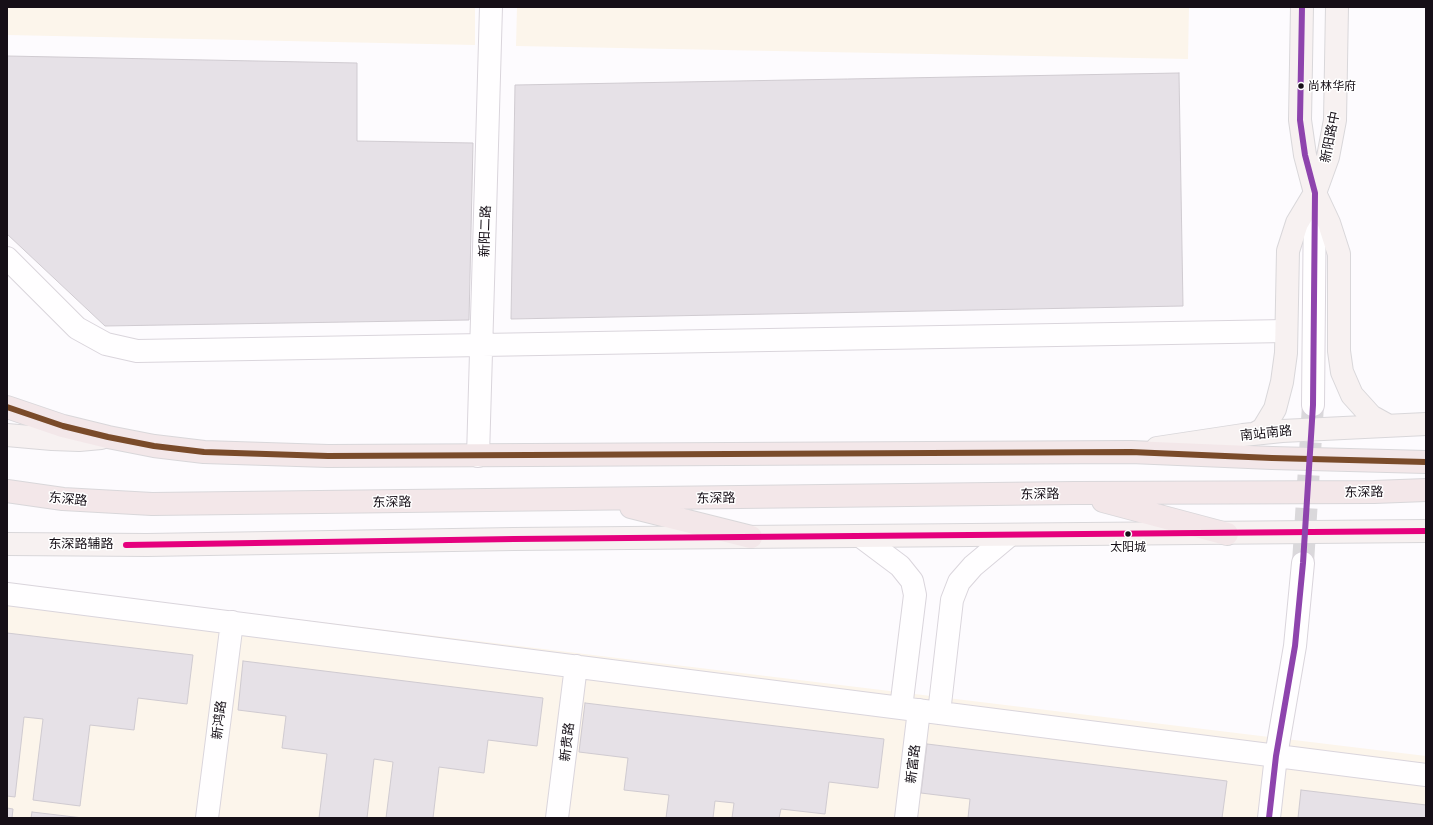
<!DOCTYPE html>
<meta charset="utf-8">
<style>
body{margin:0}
#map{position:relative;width:1433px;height:825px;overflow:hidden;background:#fdfbfe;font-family:"Exo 2",sans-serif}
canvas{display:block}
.frame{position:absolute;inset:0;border:8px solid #160f17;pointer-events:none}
</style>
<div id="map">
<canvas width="1433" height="825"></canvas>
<div class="frame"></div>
</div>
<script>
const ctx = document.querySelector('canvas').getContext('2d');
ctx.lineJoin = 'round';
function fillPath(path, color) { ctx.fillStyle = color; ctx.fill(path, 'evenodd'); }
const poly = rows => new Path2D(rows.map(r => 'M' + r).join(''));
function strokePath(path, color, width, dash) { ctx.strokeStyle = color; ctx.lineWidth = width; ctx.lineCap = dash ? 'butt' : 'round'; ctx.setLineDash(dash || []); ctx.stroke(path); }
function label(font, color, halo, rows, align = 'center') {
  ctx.font = font + ' "Exo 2","Noto Sans SC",sans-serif'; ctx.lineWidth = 3; ctx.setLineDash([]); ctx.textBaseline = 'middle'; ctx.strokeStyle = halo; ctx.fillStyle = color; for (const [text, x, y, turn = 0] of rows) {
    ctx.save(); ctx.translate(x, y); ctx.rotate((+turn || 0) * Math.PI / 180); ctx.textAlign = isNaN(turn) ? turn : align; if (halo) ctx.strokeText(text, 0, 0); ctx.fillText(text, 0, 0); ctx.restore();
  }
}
const industrial = poly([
 [7,7,475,7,475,45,7,35],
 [517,7,1189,7,1188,59,516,46],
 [7,584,1426,756,1426,818,7,818]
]);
const building = poly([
 [7,56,357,63,357,141,473,143,469,320,105,326,7,234,7,56],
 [1179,73,1183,306,511,319,515,85,1179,73],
 [7,633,193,655,187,704,138,698,134,730,90,725,80,806,33,800,43,719,24,717,15,797,7,796,7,633],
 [243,661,543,698,537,746,488,740,484,773,439,767,433,818,386,818,393,762,374,759,367,818,319,818,327,754,282,748,286,716,238,710,243,661],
 [585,703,884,739,878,788,829,782,825,814,781,809,779,818,732,818,734,803,715,801,713,818,666,818,669,795,624,790,628,758,579,752,585,703],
 [927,744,1227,781,1222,818,968,818,970,799,921,793,927,744],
 [1301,790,1426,805,1426,818,1298,818,1301,790],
 [7,808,13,809,12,818,7,818,7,808],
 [32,812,83,818,31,818,32,812]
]);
const minorTunnel = poly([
 [1303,563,1313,405]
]);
const minor = poly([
 [7,258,77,328,106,344,137,351,1286,331],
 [1313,405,1315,193],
 [478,456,491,7],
 [860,536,900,566,912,581,915,595,901,708],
 [7,594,1426,775],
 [939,713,952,600,959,582,973,566,1010,535],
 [207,818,232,622],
 [557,818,576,666],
 [906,818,919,710],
 [1269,818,1276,756,1295,646,1303,563]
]);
const major = poly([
 [1302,7,1300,120,1305,155,1315,193,1329,223,1339,254,1339,351,1342,372,1352,395,1371,416,1389,426],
 [1254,434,1263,429,1275,409,1282,382,1286,353,1288,251,1297,223,1315,193,1328,157,1335,120,1337,7],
 [7,435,52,439,79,440,101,438],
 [1157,448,1243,435,1282,431,1426,424],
 [7,544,147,545,514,539,1426,531]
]);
const highway = poly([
 [7,407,63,426,108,437,154,446,204,452,328,456,1131,452,1272,458,1426,462],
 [7,491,63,499,152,504,1075,493,1374,492,1426,490],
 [1103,501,1227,534],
 [631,507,751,537]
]);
const bus1 = poly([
 [7,407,63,426,108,437,154,446,204,452,328,456,1131,452,1272,458,1426,462]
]);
const bus2 = poly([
 [126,545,514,539,1426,531]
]);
const bus3 = poly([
 [1269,818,1276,756,1295,646,1303,563,1313,405,1315,193,1305,155,1300,120,1302,7]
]);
const markers = [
 [1301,86,3.5,"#160f17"],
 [1128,534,3.5,"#160f17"]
];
const busNames = [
 ["尚林华府",1308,86],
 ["太阳城",1128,547,"center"]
];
const streetNames = [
 ["新阳路中",1330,137,-79],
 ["新阳二路",485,231,-88],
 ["南站南路",1266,433,-6],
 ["东深路",1364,492,-1],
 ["东深路",1040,494,-1],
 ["东深路",716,498,-1],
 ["东深路",68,499,5],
 ["东深路",392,502,-1],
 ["东深路辅路",81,544],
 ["新鸿路",219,720,-83],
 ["新贵路",567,742,-83],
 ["新富路",913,764,-83]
];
fillPath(industrial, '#fcf5eb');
fillPath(building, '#e6e1e7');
strokePath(building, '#d0cbd1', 1);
strokePath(minorTunnel, '#dad8db', 22, [22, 11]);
strokePath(minor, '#dad5dc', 24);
strokePath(major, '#d9d7da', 24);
strokePath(highway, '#d9d7da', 24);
strokePath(minor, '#fffeff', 22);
strokePath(major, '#f7f1f1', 22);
strokePath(highway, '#f3e7e9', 22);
strokePath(bus1, '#7a4b2a', 6);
strokePath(bus2, '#e5007d', 6);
strokePath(bus3, '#8e44ad', 6);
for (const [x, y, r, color] of markers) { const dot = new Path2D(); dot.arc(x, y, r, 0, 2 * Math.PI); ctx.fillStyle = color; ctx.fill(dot); strokePath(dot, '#fff', 1.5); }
label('12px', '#160f17', '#fff', busNames, 'left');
label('13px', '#160f17', '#fff', streetNames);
</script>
